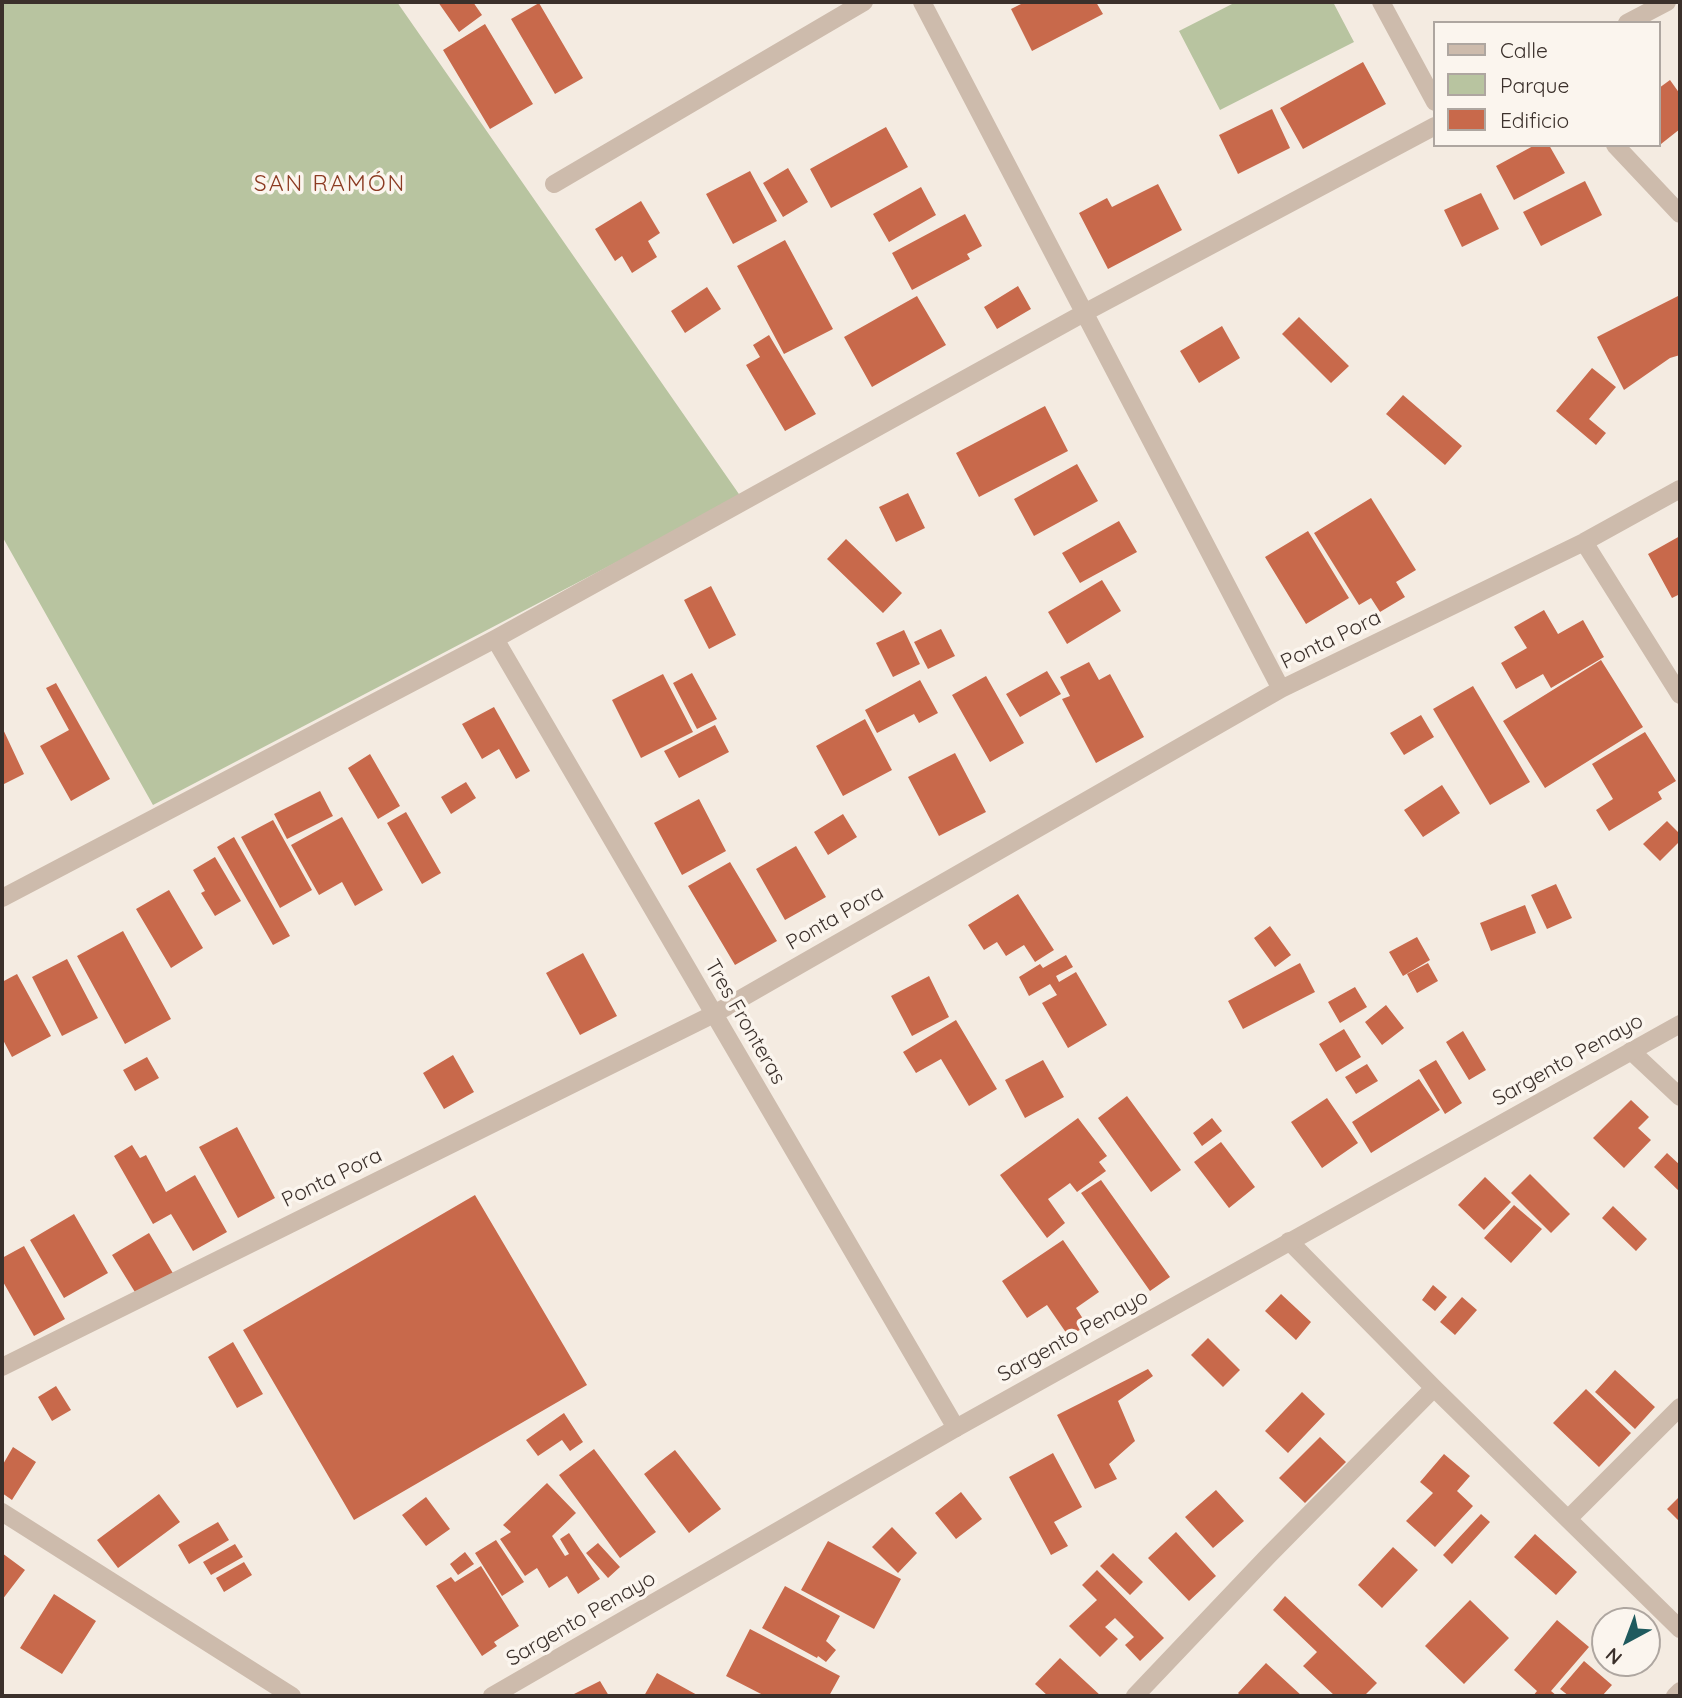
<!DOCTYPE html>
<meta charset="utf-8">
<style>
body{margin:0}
#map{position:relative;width:1682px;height:1698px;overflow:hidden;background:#f4ebe1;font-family:Quicksand,sans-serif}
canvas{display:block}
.frame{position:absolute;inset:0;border:4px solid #3b302b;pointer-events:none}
.legend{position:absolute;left:1433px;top:21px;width:228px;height:126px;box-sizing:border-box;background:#fbf5ee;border:2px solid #aea6a0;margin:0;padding:9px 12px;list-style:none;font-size:21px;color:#3b302b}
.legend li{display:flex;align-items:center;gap:14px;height:35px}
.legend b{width:35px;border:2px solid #aea6a0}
.north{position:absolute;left:1591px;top:1607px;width:70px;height:70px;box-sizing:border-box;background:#fbf5ee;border:2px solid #aea6a0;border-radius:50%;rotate:221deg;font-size:19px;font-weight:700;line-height:28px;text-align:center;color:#3b302b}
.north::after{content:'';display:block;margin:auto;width:24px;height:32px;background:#1f5a5e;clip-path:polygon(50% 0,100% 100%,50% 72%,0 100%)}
</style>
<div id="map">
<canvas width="1682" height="1698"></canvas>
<div class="frame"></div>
<ul class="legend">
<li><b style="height:9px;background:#cdbbac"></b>Calle</li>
<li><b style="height:19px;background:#b8c4a0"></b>Parque</li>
<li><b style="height:19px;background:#c8694b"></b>Edificio</li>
</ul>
<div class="north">N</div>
</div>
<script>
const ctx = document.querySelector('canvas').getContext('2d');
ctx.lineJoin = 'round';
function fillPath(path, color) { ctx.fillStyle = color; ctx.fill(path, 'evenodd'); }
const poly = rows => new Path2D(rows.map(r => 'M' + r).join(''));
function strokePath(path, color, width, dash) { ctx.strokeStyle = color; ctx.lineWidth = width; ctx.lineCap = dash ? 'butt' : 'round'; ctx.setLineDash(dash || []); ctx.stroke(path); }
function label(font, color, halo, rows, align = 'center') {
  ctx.font = font + ' Quicksand,sans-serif'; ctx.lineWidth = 7; ctx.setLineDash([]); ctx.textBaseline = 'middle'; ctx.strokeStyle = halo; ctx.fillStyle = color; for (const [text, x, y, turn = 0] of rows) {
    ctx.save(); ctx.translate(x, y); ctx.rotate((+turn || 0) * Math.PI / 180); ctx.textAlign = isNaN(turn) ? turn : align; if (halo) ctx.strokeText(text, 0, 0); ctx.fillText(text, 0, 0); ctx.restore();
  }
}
const green = poly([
 [2,2,397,2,741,497,153,805,2,536],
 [1236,2,1333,2,1354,42,1220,110,1179,31]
]);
const building = poly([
 [438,2,473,2,482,15,459,32],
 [1025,2,1096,2,1103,14,1032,51,1011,9],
 [539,3,583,78,555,94,511,19],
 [485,24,533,104,490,129,443,50],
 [1363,62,1386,104,1303,149,1280,108],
 [1670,80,1680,94,1680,129,1661,144,1659,88],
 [1272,109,1290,148,1238,174,1219,135],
 [886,127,908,167,831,208,810,169],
 [1535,145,1549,145,1565,173,1514,200,1496,166],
 [788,168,808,202,783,217,763,183],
 [750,171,777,221,733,244,706,194],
 [1585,181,1602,215,1541,246,1523,212],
 [1158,184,1182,230,1108,269,1079,213,1107,198,1112,207],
 [921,187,936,215,889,242,873,214],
 [1481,193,1499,229,1462,247,1444,210],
 [641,201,660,233,648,241,657,257,632,273,622,256,615,261,595,229],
 [965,214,982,246,967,254,970,259,912,290,892,253],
 [785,240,833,329,784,354,737,266],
 [1018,286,1031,309,997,329,984,307],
 [707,287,721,309,685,333,671,311],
 [1680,295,1680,355,1670,358,1624,390,1597,337],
 [917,296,946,345,872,387,844,337],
 [1299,317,1349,366,1331,383,1282,334],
 [1222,326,1240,358,1199,383,1180,351],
 [769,335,816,414,785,431,746,365,760,357,753,345],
 [1592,368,1616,387,1589,419,1606,433,1596,445,1556,411],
 [1403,395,1462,446,1445,465,1386,414],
 [1045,406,1068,451,979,497,956,453],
 [1077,464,1098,501,1034,536,1014,499],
 [908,493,925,528,896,542,879,507],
 [1371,498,1416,570,1396,582,1405,597,1380,612,1371,598,1359,605,1314,533],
 [1119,521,1137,552,1080,583,1062,553],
 [1308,531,1349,598,1306,624,1265,557],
 [1680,536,1680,594,1672,598,1648,554],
 [846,539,902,593,883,613,827,559],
 [1102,580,1121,611,1067,644,1048,612],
 [711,586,736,635,709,649,684,600],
 [1544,610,1558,634,1583,620,1604,657,1551,688,1543,674,1516,689,1501,663,1527,648,1514,627],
 [941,629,955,656,928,669,914,642],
 [904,630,920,664,893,677,876,643],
 [1601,660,1643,727,1545,788,1503,721],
 [1089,662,1099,680,1110,674,1144,737,1096,763,1062,699,1070,696,1060,677],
 [1047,671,1061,694,1020,717,1006,694],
 [692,673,717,719,697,729,673,683],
 [663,674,693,732,641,758,612,700],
 [986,676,1024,743,990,762,952,695],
 [920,680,938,713,919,723,914,714,877,733,865,710],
 [56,683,110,779,71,801,40,746,69,730,46,688],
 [1473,686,1530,782,1490,805,1433,709],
 [494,707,530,771,516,779,499,749,482,759,462,724],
 [1421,715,1434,737,1404,755,1390,733],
 [865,719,892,770,843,796,816,746],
 [715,725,729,752,679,778,664,751],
 [2,727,24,774,2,785],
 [1645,732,1676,781,1658,792,1662,799,1609,831,1596,810,1613,799,1592,764],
 [955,753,986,812,939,836,908,777],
 [370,754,400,806,378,819,348,768],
 [466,782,476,798,451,814,441,797],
 [1442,785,1460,813,1423,837,1404,810],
 [320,791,333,816,287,839,274,814],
 [699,799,726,851,682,875,654,823],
 [406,812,441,873,422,884,387,823],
 [843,814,857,837,828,855,814,832],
 [342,817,383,890,355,906,342,882,319,895,291,845],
 [273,820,312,890,280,908,241,837],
 [1667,821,1680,834,1680,841,1660,861,1643,844],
 [234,837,290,936,273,945,217,847],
 [796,846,826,897,785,920,756,869],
 [215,857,241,901,215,916,201,893,205,891,193,870],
 [730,862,777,941,735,965,688,886],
 [1556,884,1572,918,1547,929,1531,895],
 [169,890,203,948,171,968,136,909],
 [1018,894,1054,950,1035,962,1024,945,1006,956,997,942,984,950,968,925],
 [1525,905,1536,933,1491,951,1480,923],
 [1270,926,1291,955,1275,967,1254,938],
 [123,931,171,1019,125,1044,77,956],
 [1417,937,1430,960,1403,976,1389,952],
 [583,953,617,1016,580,1035,546,973],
 [1066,955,1073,967,1056,976,1059,982,1076,972,1107,1025,1068,1048,1042,1003,1057,995,1050,984,1029,996,1019,977,1040,964,1043,968],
 [67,959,98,1018,62,1036,32,977],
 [1300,963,1315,992,1243,1029,1228,1001],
 [1428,963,1438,981,1417,993,1407,974],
 [17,974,51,1036,12,1057,2,1038,2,982],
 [929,976,949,1017,912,1036,891,996],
 [1355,987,1367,1007,1340,1023,1328,1002],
 [1386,1005,1404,1028,1382,1045,1365,1022],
 [956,1020,997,1089,969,1106,941,1059,916,1073,903,1052],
 [1344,1029,1361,1057,1336,1072,1319,1044],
 [1463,1031,1486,1070,1469,1080,1446,1042],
 [453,1055,474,1092,444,1109,423,1073],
 [147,1057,159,1078,135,1091,123,1070],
 [1043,1060,1064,1097,1025,1118,1005,1080],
 [1436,1060,1462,1103,1445,1114,1419,1070],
 [1367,1064,1378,1081,1356,1094,1345,1077],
 [1419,1079,1440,1110,1371,1153,1352,1122],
 [1127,1096,1181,1170,1151,1192,1098,1118],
 [1327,1098,1358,1143,1322,1168,1291,1122],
 [1631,1100,1649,1117,1638,1128,1651,1140,1624,1168,1593,1138],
 [1078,1118,1107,1156,1099,1162,1106,1171,1077,1192,1070,1183,1048,1199,1065,1223,1047,1238,1000,1175],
 [1212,1118,1222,1131,1202,1146,1193,1133],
 [237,1127,275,1198,238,1218,199,1147],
 [1221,1142,1255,1187,1229,1208,1194,1162],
 [132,1145,140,1158,146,1155,166,1192,195,1175,227,1232,193,1251,171,1214,153,1224,114,1156],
 [1667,1153,1680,1165,1680,1192,1654,1167],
 [1530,1174,1570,1214,1551,1233,1511,1193],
 [1485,1177,1511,1202,1484,1230,1458,1205],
 [1101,1180,1170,1277,1150,1291,1081,1193],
 [475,1195,587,1385,354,1520,243,1330],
 [1514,1205,1542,1229,1511,1263,1484,1238],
 [1613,1206,1647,1239,1636,1251,1602,1218],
 [74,1214,108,1273,64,1298,30,1240],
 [149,1233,174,1275,138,1297,112,1255],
 [1063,1240,1099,1292,1076,1308,1087,1325,1069,1337,1047,1305,1027,1318,1002,1281],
 [24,1246,65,1319,34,1336,2,1280,2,1258],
 [1433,1285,1447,1297,1435,1311,1422,1300],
 [1281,1294,1311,1322,1296,1340,1265,1311],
 [1462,1297,1477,1310,1455,1335,1440,1322],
 [1208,1338,1240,1370,1223,1387,1191,1355],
 [233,1342,263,1394,237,1408,208,1357],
 [1148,1369,1153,1376,1118,1401,1135,1441,1109,1464,1117,1479,1095,1489,1057,1415],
 [1615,1370,1655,1407,1635,1429,1595,1392],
 [56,1386,71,1410,52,1421,38,1397],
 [1586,1389,1631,1433,1599,1467,1553,1423],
 [1302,1392,1325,1414,1288,1453,1265,1431],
 [564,1413,583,1442,570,1451,562,1440,538,1456,526,1440],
 [1320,1437,1346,1462,1305,1503,1279,1478],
 [13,1447,36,1462,12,1500,2,1493,2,1466],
 [594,1449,656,1532,620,1558,559,1475],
 [675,1450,721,1509,689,1533,644,1474],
 [1053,1453,1082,1507,1054,1522,1068,1546,1051,1555,1009,1477],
 [1444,1454,1470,1476,1457,1491,1473,1506,1435,1547,1406,1521,1433,1493,1420,1482],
 [547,1483,576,1513,552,1536,565,1556,569,1554,560,1539,569,1533,600,1579,578,1594,567,1576,549,1588,537,1568,525,1576,500,1539,511,1532,503,1525],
 [1216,1490,1244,1521,1213,1548,1185,1517],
 [961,1492,982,1519,956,1539,935,1513],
 [159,1494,180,1522,118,1568,97,1540],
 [1680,1496,1680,1522,1667,1509],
 [426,1497,450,1529,426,1546,402,1515],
 [1481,1514,1490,1522,1452,1564,1443,1555],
 [218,1522,229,1540,189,1564,178,1545],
 [892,1527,917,1553,898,1573,872,1547],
 [1176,1532,1216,1576,1189,1601,1148,1558],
 [1535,1534,1577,1572,1556,1595,1514,1557],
 [496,1540,524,1582,502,1596,475,1553],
 [828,1541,901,1579,874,1629,801,1590],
 [598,1543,620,1567,608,1578,586,1553],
 [235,1544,243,1557,211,1575,203,1562],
 [1393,1547,1418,1570,1382,1608,1358,1585],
 [465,1552,474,1564,458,1575,450,1564],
 [2,1553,25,1570,2,1600],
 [1113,1553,1143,1582,1130,1595,1100,1566],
 [244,1562,252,1575,224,1592,216,1578],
 [481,1566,519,1626,494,1642,497,1646,482,1656,436,1586,451,1577,455,1582],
 [1097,1570,1164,1638,1140,1661,1125,1645,1134,1637,1115,1618,1105,1627,1118,1639,1100,1657,1069,1626,1097,1600,1082,1585],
 [785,1586,840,1616,826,1641,836,1650,826,1662,818,1656,817,1658,762,1628],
 [54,1594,96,1621,62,1674,20,1648],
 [1285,1596,1377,1683,1364,1696,1335,1696,1303,1666,1317,1652,1273,1610],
 [1470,1600,1509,1638,1464,1684,1425,1646],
 [1557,1620,1589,1647,1551,1691,1557,1696,1533,1696,1537,1691,1514,1670],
 [750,1629,840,1676,829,1696,765,1696,726,1676],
 [1060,1658,1101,1696,1048,1696,1035,1684],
 [1584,1661,1612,1685,1602,1696,1569,1696,1560,1689],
 [1266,1663,1302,1696,1241,1696,1238,1693],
 [657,1673,699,1696,644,1696],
 [600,1681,609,1696,570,1696]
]);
const minor = poly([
 [922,2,1281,689],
 [1381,2,1435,102],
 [1627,23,1667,2],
 [1615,145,1680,214],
 [554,184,864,2],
 [1584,542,1680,695],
 [495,639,956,1428],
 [2,898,495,639,1084,313,1435,126],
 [1631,1051,1680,1097],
 [1289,1241,1434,1388,1680,1629],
 [2,1367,714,1014,1281,689,1584,542,1680,489],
 [1569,1518,1680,1407],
 [1135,1696,1269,1555,1434,1388],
 [1675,1696,1680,1691]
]);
const tertiary = poly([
 [2,1512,292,1696],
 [492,1696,956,1428,1680,1024]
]);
const streetNames = [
 ["Ponta Pora",1331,640,-26],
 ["Ponta Pora",835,918,-30],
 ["Tres Fronteras",745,1022,60],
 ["Sargento Penayo",1568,1060,-29],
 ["Ponta Pora",332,1178,-26],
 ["Sargento Penayo",1073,1336,-29],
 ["Sargento Penayo",581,1619,-30]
];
const neighbourhoodNames = [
 ["SAN RAMÓN",330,184]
];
fillPath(green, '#b8c4a0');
fillPath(building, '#c8694b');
strokePath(minor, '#cdbbac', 18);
strokePath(tertiary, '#cdbbac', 18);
label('21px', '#3b302b', '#fbf5ee', streetNames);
ctx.letterSpacing = '2px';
label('23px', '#8c3b22', '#fbf5ee', neighbourhoodNames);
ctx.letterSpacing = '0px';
</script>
